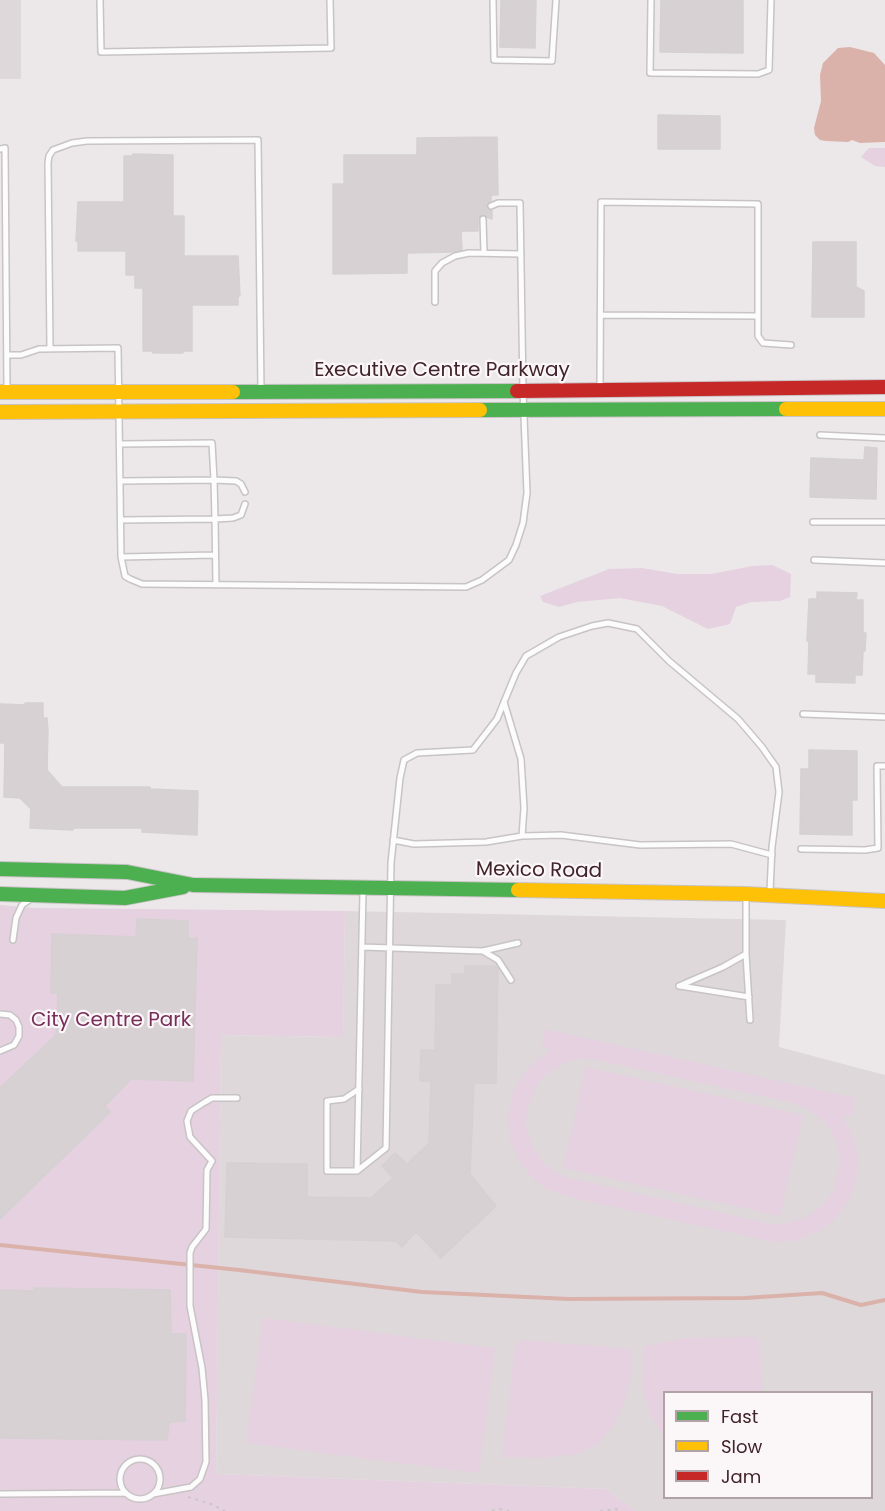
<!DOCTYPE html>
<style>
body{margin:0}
#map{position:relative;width:885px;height:1511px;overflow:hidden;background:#ece8ea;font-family:Poppins,sans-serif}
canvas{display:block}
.legend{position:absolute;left:663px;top:1391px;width:210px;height:108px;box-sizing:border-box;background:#fbf6f8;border:2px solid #b1a2a6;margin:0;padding:8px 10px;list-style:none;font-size:18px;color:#41242b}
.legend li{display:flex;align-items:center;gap:12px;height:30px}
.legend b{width:30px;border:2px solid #b1a2a6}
</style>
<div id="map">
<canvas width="885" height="1511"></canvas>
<ul class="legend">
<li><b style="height:8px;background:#4caf50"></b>Fast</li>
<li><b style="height:8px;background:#ffc107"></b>Slow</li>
<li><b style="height:8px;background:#c62828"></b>Jam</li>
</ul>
</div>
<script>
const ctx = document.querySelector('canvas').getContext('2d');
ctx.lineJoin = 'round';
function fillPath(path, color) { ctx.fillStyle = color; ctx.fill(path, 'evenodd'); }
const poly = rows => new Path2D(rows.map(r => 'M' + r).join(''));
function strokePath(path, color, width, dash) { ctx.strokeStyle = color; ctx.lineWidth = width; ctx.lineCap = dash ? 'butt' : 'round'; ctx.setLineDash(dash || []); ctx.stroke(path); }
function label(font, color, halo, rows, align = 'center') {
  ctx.font = font + ' Poppins,sans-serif'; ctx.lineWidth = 4.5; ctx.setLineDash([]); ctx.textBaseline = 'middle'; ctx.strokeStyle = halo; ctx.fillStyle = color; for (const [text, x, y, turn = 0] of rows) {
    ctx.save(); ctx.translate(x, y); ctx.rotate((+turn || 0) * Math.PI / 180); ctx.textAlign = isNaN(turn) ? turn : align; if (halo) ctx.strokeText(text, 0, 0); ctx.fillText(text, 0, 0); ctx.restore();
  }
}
const built = poly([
 [0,0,21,0,21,79,0,79],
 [345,911,786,920,779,1047,885,1075,885,1511,635,1511,606,1489,216,1474,221,1035,343,1037],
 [664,1392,872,1392,872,1498,664,1498]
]);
const green = poly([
 [869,148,885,148,885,167,875,166,861,157],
 [772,565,791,574,790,597,780,601,751,602,736,607,730,624,708,629,662,606,620,598,577,602,559,607,543,602,540,596,609,569,642,568,677,574,711,574,752,566],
 [0,905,35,908,345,911,343,1037,221,1035,216,1474,606,1489,635,1511,0,1511],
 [545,1029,855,1098,852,1116,842,1115,855,1141,858,1161,856,1180,849,1200,837,1217,823,1229,795,1241,774,1242,577,1199,546,1189,532,1178,520,1162,510,1140,508,1118,512,1094,517,1084,529,1067,551,1050,542,1047],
 [579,1059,597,1060,793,1103,811,1111,827,1124,837,1143,840,1162,834,1190,823,1205,805,1218,782,1224,771,1224,565,1177,545,1165,532,1147,526,1124,527,1109,536,1087,544,1076,565,1063],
 [586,1067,803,1115,780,1216,563,1168],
 [263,1318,495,1348,479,1473,246,1443],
 [755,1337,760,1343,762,1392,664,1392,664,1437,662,1434,650,1413,642,1388,644,1346,686,1338],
 [522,1340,631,1349,633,1370,624,1404,613,1426,596,1446,576,1454,543,1458,502,1457,515,1345]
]);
const water = poly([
 [850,47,874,53,885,65,885,142,860,143,852,140,848,142,826,141,820,140,815,135,814,128,821,101,820,75,823,63,838,48]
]);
const stream = poly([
 [0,1245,239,1270,422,1292,569,1299,745,1298,822,1293,861,1305,885,1300]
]);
const building = poly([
 [501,0,536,0,535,48,500,47,501,0],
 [661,0,743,0,743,53,660,52,661,0],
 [658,115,720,116,720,149,658,149,658,115],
 [497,137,498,195,491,195,491,201,486,206,488,209,492,211,492,219,481,215,478,219,478,231,461,231,462,250,452,252,407,253,407,273,333,274,333,184,344,184,344,155,417,155,417,138,497,137],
 [133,154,173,155,173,216,184,216,184,256,238,256,240,296,238,296,238,305,192,305,192,351,183,351,183,353,153,353,152,351,143,351,143,288,135,288,135,275,126,275,126,251,78,251,78,241,76,241,78,202,124,202,124,156,133,156,133,154],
 [813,242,856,242,856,287,864,291,864,317,812,317,813,242],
 [865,447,877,448,876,499,810,497,811,458,864,460,865,447],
 [817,592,857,593,856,600,863,600,863,633,866,633,865,651,863,651,862,675,855,675,855,683,816,682,816,674,808,674,809,641,807,641,809,599,817,599,817,592],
 [25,703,43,703,43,718,47,718,48,732,47,770,62,787,150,787,150,789,198,791,197,835,142,832,142,828,73,828,73,830,30,828,31,809,20,798,4,797,5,743,0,743,0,704,25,705,25,703],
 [809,750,857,751,857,800,852,800,852,835,800,834,801,769,809,769,809,750],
 [137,919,188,921,188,939,197,938,193,1081,131,1079,105,1106,110,1112,0,1219,0,1088,56,1035,58,993,51,993,52,934,136,937,137,919],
 [465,966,496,966,498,969,496,1083,474,1083,470,1174,496,1206,441,1258,416,1232,402,1247,395,1241,225,1237,227,1163,307,1164,307,1197,371,1198,393,1178,382,1166,395,1153,407,1164,429,1143,431,1081,420,1081,421,1050,435,1050,436,985,452,985,452,974,465,974,465,966],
 [34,1288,170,1290,171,1334,186,1334,185,1421,169,1422,167,1440,0,1438,0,1290,34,1291,34,1288]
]);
const path = poly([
 [188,1497,211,1504,225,1511],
 [492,1511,500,1509,509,1511],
 [600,1511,616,1509,621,1511]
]);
const lane = poly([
 [100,0,101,52,331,48,330,0],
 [493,0,494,60,552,61,556,0],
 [651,0,650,73,758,74,769,70,771,0],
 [0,149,5,148,7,390],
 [483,219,484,253],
 [435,302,435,271,442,263,455,256,469,253,521,254],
 [600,315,758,316],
 [50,348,48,163,49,156,53,150,72,143,87,141,258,140,261,390],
 [7,355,21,355,39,349,118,348,121,557,125,576,130,579,142,584,466,587,482,580,509,560,516,545,523,523,527,493,523,391,520,203,498,203,491,206],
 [600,389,601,202,758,204,758,336,763,343,791,345],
 [820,435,885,438],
 [120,444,212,443,214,480,121,481],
 [245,492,241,484,236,481,214,480,215,519,233,518,241,515,245,504],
 [121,520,215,519,216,585],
 [813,522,885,522],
 [121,557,215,555],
 [814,560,885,563],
 [504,702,521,759,524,808,522,836],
 [803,714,885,717],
 [393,840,414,844,486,842,522,836,561,835,640,845,731,844,772,855],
 [801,849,865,850,878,848,877,766,885,766],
 [13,940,16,918,22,905,28,901],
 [362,947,483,951,518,943],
 [483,951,498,960,511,980],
 [746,954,750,1020],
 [679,986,723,967,746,954,746,898],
 [680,986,749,997],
 [0,1014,10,1015,16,1020,19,1027,19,1036,14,1045,0,1051],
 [359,1089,344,1099,327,1101,327,1171,357,1171,386,1148,391,863,400,778,404,760,417,753,473,750,497,719,516,673,526,656,559,637,592,626,608,623,637,629,669,661,738,719,762,747,776,767,779,792,772,847,770,891],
 [357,1171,363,891],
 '120 1479a20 20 0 1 1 40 0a20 20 0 1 1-40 0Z',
 [0,1494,126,1493],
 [153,1494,191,1487,200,1479,206,1462,205,1400,202,1368,190,1306,190,1253,192,1247,206,1229,207,1170,212,1161,190,1137,187,1121,191,1111,205,1102,212,1098,237,1098]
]);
const fast = poly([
 [233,392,517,391],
 [480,410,786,409],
 [0,869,127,872,193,885,518,890],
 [0,894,125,898,183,887]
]);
const slow = poly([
 [0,392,233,392],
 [786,409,885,409],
 [0,412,480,410],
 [518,890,746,894,885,901]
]);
const jam = poly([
 [517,391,885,387]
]);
const streetNames = [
 ["Executive Centre Parkway",442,371],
 ["Mexico Road",539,871,1]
];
const parkNames = [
 ["City Centre Park",111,1021]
];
fillPath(built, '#dfd8db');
fillPath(green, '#e5d1df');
fillPath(water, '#dab2aa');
strokePath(stream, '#dab2aa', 4);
fillPath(building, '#d7d1d4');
strokePath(building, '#d5d0d2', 1.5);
strokePath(lane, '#c8c3c5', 8);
strokePath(fast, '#cac3c6', 16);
strokePath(slow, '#cac3c6', 16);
strokePath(jam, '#cac3c6', 16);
strokePath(path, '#cec7c8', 2, [3, 4.5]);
strokePath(lane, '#fcfcfc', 5);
strokePath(fast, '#4caf50', 14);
strokePath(slow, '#ffc107', 14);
strokePath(jam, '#c62828', 14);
label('20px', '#41242b', '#fbf6f8', streetNames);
label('20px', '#772f5a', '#fbf6f8', parkNames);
</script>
